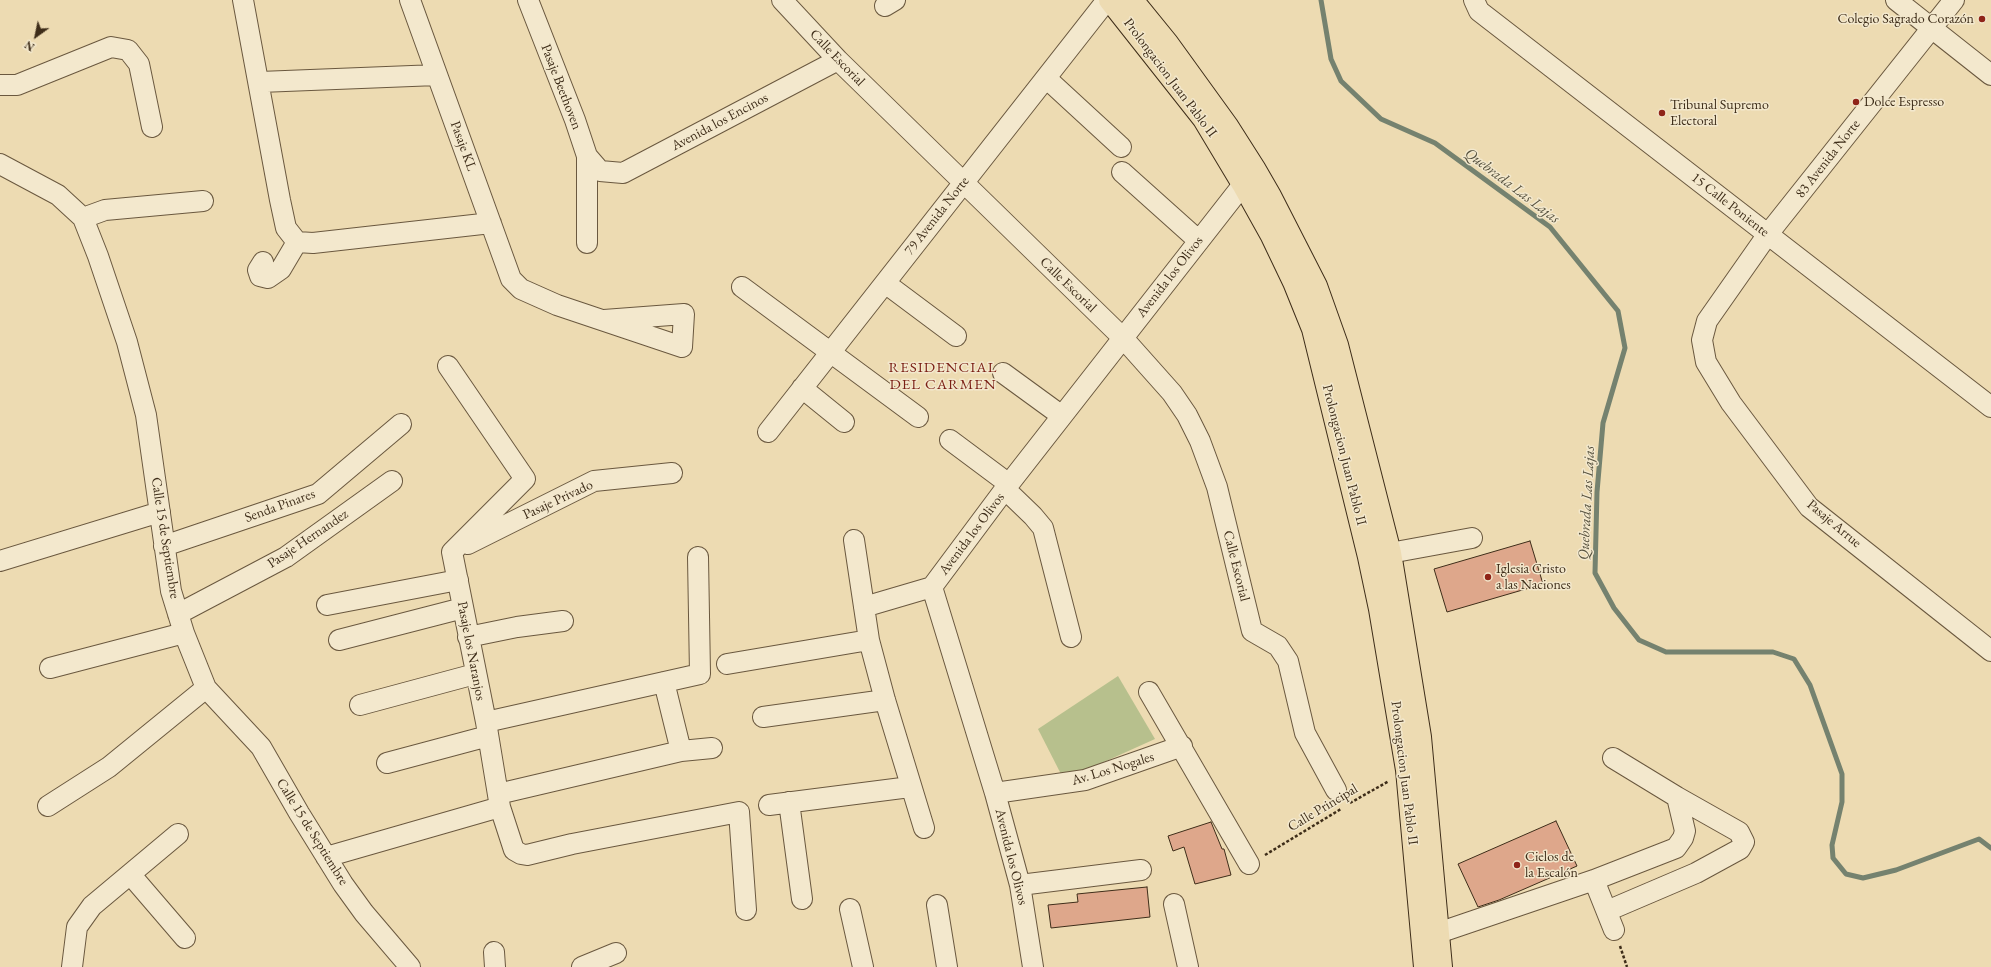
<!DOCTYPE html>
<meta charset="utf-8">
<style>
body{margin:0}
#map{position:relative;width:1991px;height:967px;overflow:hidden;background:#eddbb2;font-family:"EB Garamond",serif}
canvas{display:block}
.north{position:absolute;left:16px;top:16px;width:40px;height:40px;-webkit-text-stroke:3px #f3e8cd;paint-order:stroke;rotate:213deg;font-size:11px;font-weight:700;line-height:16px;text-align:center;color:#3e2d19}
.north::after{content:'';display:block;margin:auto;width:14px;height:18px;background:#3e2d19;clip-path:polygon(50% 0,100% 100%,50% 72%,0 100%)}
</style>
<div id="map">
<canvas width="1991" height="967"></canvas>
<div class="north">N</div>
</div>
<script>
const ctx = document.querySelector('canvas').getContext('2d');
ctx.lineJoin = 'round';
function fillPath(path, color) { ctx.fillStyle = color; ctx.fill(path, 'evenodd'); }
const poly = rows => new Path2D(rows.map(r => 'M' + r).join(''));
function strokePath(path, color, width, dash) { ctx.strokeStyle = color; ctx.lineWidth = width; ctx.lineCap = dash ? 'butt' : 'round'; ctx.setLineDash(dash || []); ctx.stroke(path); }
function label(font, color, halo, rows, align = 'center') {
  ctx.font = font + ' "EB Garamond",serif'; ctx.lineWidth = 3; ctx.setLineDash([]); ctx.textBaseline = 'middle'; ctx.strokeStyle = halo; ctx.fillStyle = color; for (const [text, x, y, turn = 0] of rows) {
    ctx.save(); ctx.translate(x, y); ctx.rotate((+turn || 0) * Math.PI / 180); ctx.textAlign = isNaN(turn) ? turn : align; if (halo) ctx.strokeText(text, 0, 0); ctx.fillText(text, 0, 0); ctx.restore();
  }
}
const green = poly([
 [1118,676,1155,739,1064,780,1038,729]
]);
const stream = poly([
 [1321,0,1331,59,1341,81,1381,119,1435,143,1550,227,1618,311,1625,348,1603,423,1597,492,1595,573,1614,608,1639,640,1666,652,1773,652,1794,659,1810,685,1842,774,1842,802,1832,845,1833,858,1846,874,1863,878,1896,870,1979,839,1991,848]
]);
const building = poly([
 [1530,541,1543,584,1447,612,1434,569,1530,541],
 [1556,821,1577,866,1499,900,1478,907,1458,864,1556,821],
 [1211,822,1222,849,1224,849,1231,875,1195,884,1184,847,1173,851,1168,836,1211,822],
 [1147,887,1150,917,1051,928,1048,905,1078,902,1077,894,1147,887]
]);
const path = poly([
 [1350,803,1389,781],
 [1265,855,1341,809],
 [1620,946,1627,967]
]);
const minor = poly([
 [243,0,280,200,286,228,297,242],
 [410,0,511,279,521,289,557,305,682,347,684,314,604,320],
 [528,0,575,120,587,156,600,171,623,173,838,60],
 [782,0,838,60,1123,338,1172,393,1187,415,1200,441,1217,487,1252,631,1278,646,1288,661,1305,733,1336,790],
 [1474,0,1479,11,1991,407],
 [1896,0,1991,75],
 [1954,0,1768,234,1707,321,1702,340,1706,362,1731,403,1809,507,1991,651],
 [885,6,895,0],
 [1046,78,1121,147],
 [260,82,437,75],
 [0,85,17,85,111,47,128,50,139,64,152,127],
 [587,156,587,243],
 [0,164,58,195,83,218,98,256,127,342,146,415,171,591,184,633,206,688,261,747,299,813,343,884,364,913,410,967],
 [1122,172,1199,241],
 [83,218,105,210,203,201],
 [297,242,313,243,491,223],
 [263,262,258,270,260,276,268,278,281,269,297,242],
 [885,283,956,336],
 [742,287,918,417],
 [448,366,525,479,452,552],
 [1003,373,1062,416],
 [802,388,844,422],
 [768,432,1107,0],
 [950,440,1009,484],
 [1005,489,1033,516,1043,528,1071,637],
 [854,540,869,640,885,700,924,828],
 [468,544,594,481,672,473],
 [164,546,318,494,401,424],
 [1390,553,1472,538],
 [0,561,160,512],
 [932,587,1005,489,1252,173],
 [932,587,995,793,1020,885,1033,967],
 [327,605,458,580],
 [864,607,932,587],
 [178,614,286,557,392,481],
 [468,637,517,627,563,621],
 [339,640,463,608],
 [727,664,869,640],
 [50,668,184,633],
 [664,682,681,751],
 [1149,692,1249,864],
 [360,705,475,674],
 [763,717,885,700],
 [486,722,700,674,698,557],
 [387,763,488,736],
 [995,793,1085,780,1182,746],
 [498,794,681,751,712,748],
 [789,802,802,899],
 [769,805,910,787],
 [48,806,109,767,206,688],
 [500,807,514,850,521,854,527,855,572,844,739,812,746,910],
 [326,857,500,807,486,722,452,552],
 [130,874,185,938],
 [1594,880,1614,930],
 [1020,885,1141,870],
 [1174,904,1188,967],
 [937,905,947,967],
 [850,909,863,967],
 [1607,911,1696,873,1740,849,1744,842,1739,832,1677,797,1613,758],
 [1438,933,1594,880,1676,848,1683,838,1685,831,1677,797],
 [494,952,495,967],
 [72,967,77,927,92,906,178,834],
 [582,967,616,953]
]);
const major = poly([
 [1110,0,1204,119,1243,184,1272,236,1294,282,1313,329,1369,557,1380,609,1407,770,1425,967],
 [1132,0,1167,43,1227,126,1255,170,1270,196,1316,286,1337,345,1390,553,1420,737,1441,967]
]);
const markers = [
 [1982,19,4,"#8f2418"],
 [1856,102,4,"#8f2418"],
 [1662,113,4,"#8f2418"],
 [1488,577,4,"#8f2418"],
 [1517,865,4,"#8f2418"]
];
const poiNames = [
 ["Colegio Sagrado Corazón",1974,19,"right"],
 ["Dolce Espresso",1864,102],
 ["Tribunal Supremo",1670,105],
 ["Electoral",1670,121],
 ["Iglesia Cristo",1496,569],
 ["a las Naciones",1496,585],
 ["Cielos de",1525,857],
 ["la Escalón",1525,873]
];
const streetNames = [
 ["Calle Escorial",837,58,46],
 ["Prolongacion Juan Pablo II",1170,78,53],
 ["Pasaje Beethoven",561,87,69],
 ["Avenida los Encinos",720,122,-28],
 ["Pasaje KL",463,146,70],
 ["83 Avenida Norte",1828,159,-52],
 ["15 Calle Poniente",1730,205,38],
 ["79 Avenida Norte",937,216,-52],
 ["Avenida los Olivos",1170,277,-52],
 ["Calle Escorial",1068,285,44],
 ["Prolongacion Juan Pablo II",1344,455,76],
 ["Pasaje Privado",558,500,-25],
 ["Senda Pinares",280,506,-20],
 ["Pasaje Arrue",1834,524,40],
 ["Avenida los Olivos",972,534,-53],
 ["Calle 15 de Septiembre",165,538,81],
 ["Pasaje Hernandez",308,539,-34],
 ["Calle Escorial",1236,566,76],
 ["Pasaje los Naranjos",471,651,79],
 ["Av. Los Nogales",1113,769,-17],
 ["Prolongacion Juan Pablo II",1404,773,83],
 ["Calle Principal",1323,808,-31],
 ["Calle 15 de Septiembre",312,832,58],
 ["Avenida los Olivos",1011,857,76]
];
const waterNames = [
 ["Quebrada Las Lajas",1512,186,37],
 ["Quebrada Las Lajas",1587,503,-87]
];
const neighbourhoodNames = [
 ["RESIDENCIAL",943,368],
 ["DEL CARMEN",943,385]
];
fillPath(green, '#b7c08d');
strokePath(stream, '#75826f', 5);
fillPath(building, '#dea78b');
strokePath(building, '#3e2d19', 1);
strokePath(minor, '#6a583f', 22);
strokePath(major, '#3e2d19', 24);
strokePath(path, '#3e2d19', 2.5, [3, 2]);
strokePath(minor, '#f3e8cd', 20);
strokePath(major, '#eddbb2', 22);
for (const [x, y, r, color] of markers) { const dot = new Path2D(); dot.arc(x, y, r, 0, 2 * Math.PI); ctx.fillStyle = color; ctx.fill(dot); strokePath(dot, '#f3e8cd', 1.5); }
label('14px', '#3e2d19', '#f3e8cd', poiNames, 'left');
label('14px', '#3e2d19', '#f3e8cd', streetNames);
label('italic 15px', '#55503d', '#f3e8cd', waterNames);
ctx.letterSpacing = '1px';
label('15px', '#7a1f14', '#f3e8cd', neighbourhoodNames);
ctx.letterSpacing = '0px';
</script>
